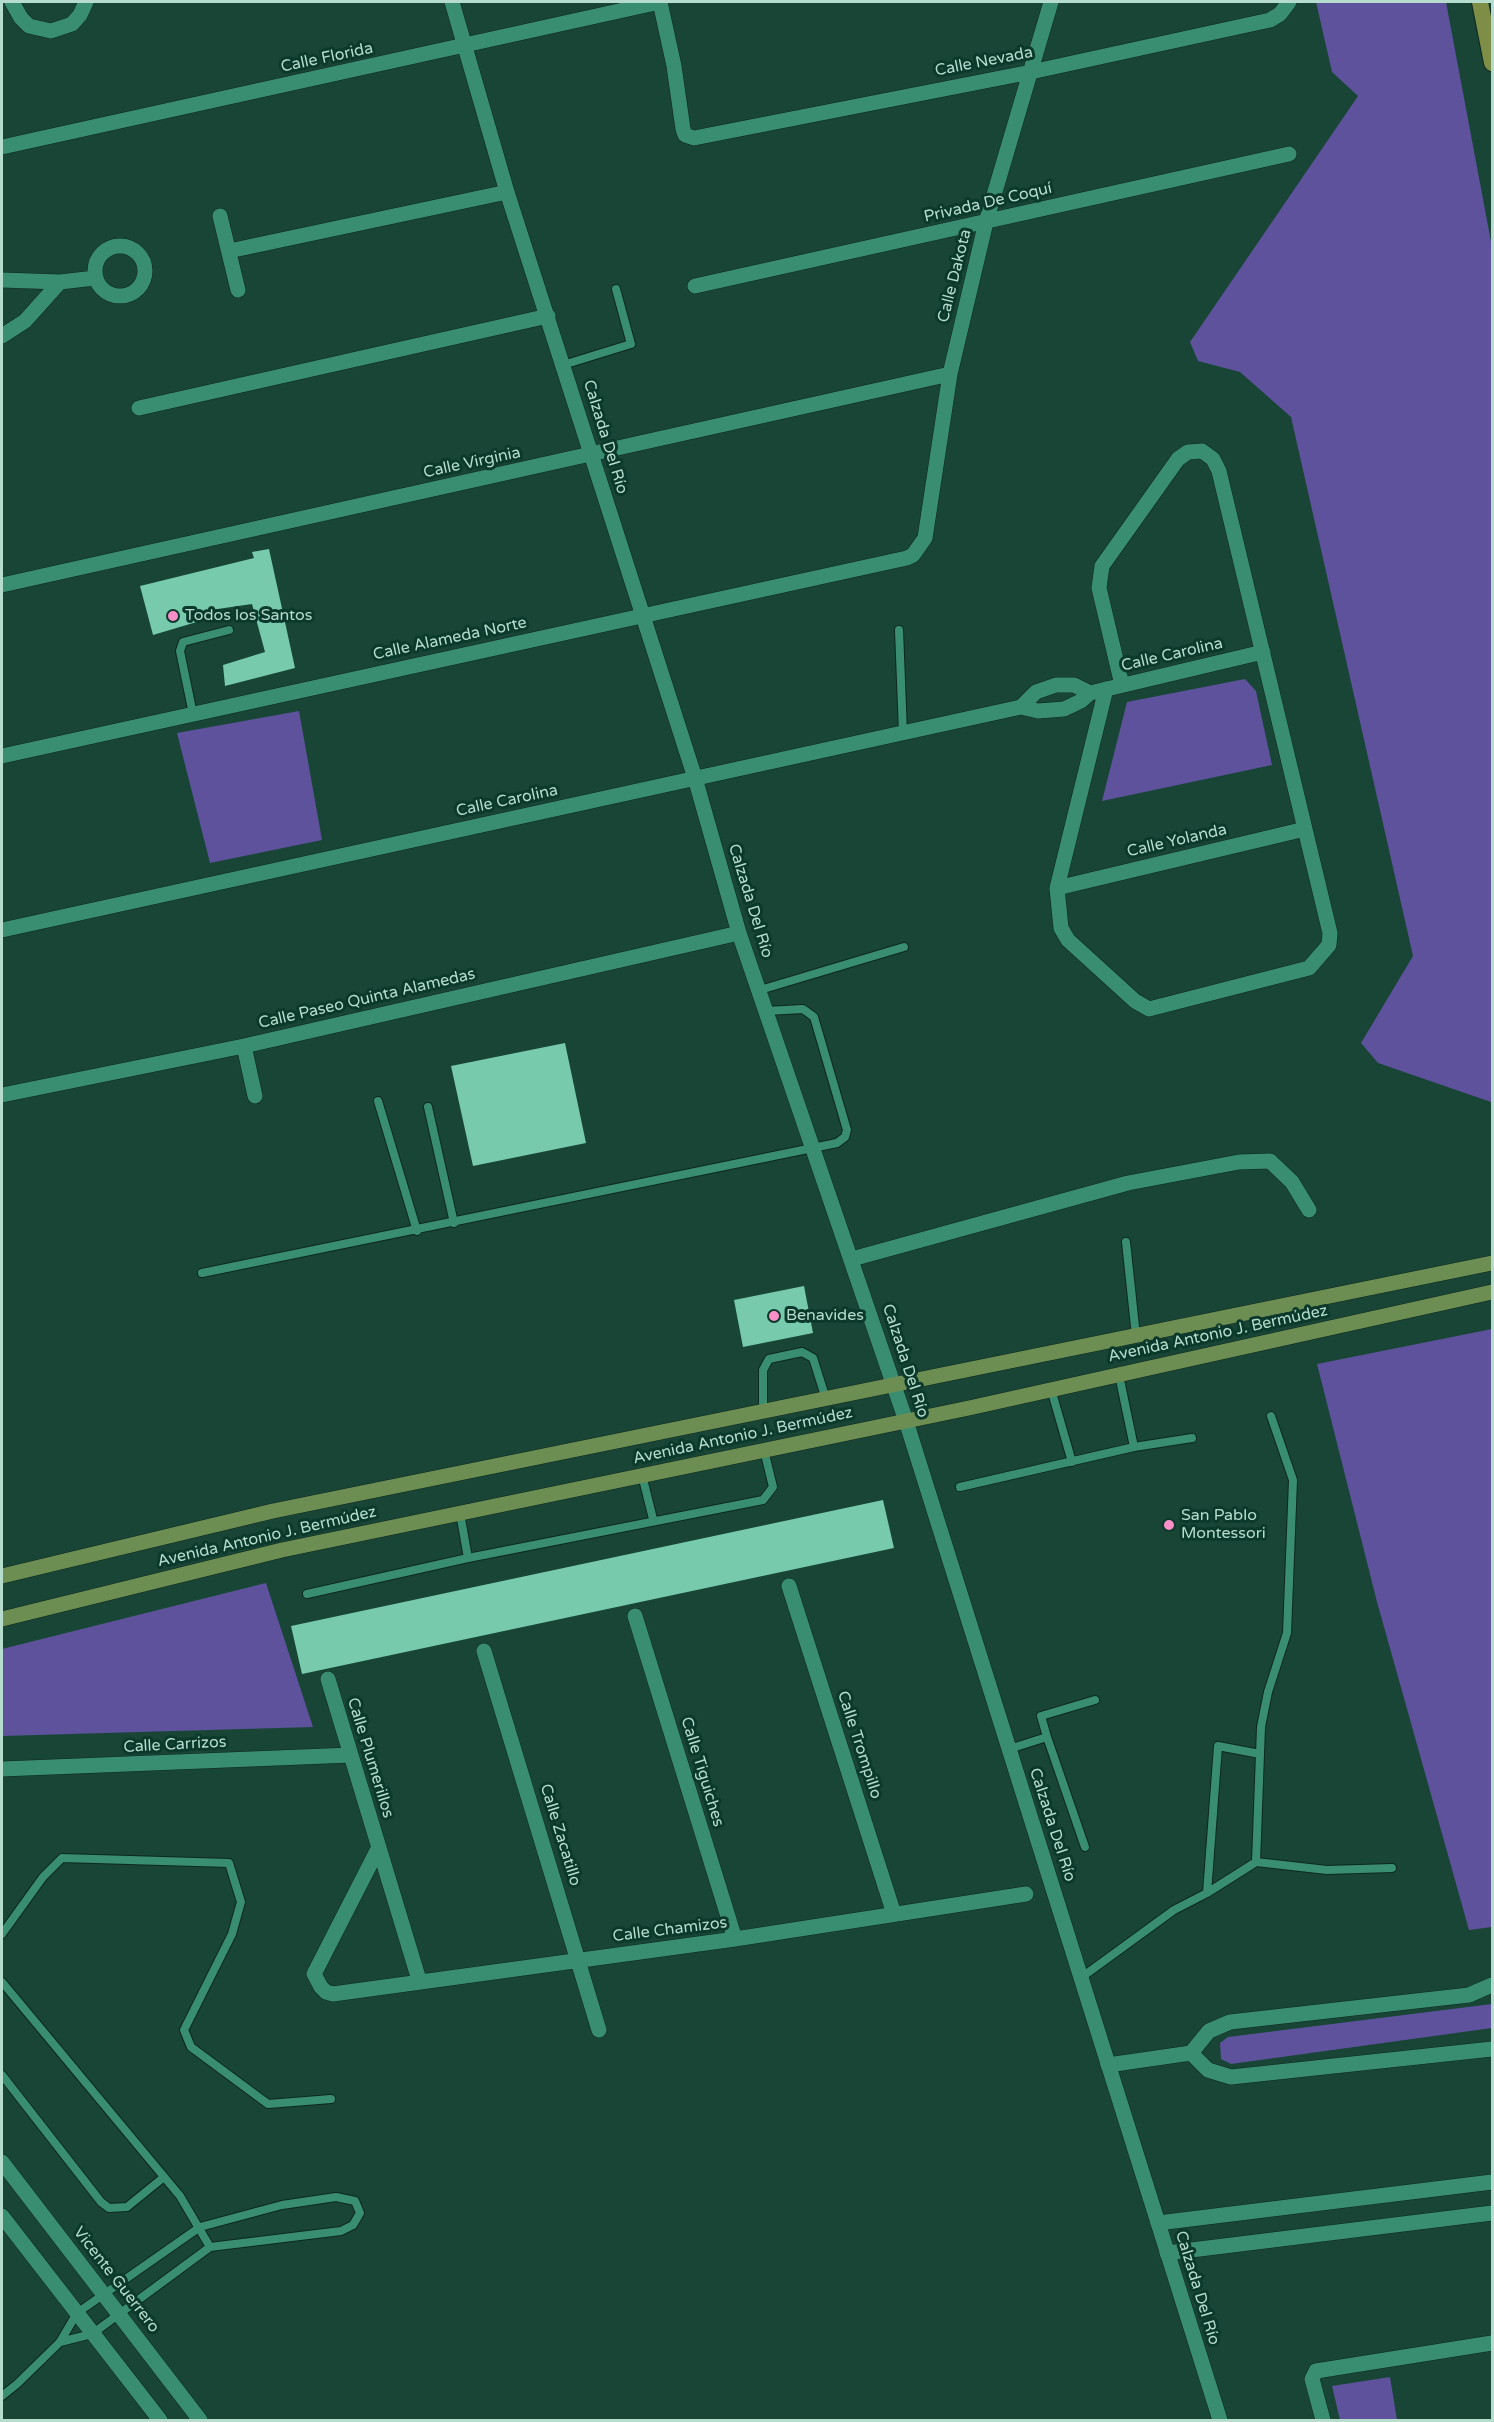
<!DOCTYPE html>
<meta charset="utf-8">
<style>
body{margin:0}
#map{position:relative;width:1494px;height:2422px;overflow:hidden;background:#184536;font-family:"Varela Round",sans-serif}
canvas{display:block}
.frame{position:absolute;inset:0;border:3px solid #b5dccc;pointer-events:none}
</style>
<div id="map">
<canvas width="1494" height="2422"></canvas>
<div class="frame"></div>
</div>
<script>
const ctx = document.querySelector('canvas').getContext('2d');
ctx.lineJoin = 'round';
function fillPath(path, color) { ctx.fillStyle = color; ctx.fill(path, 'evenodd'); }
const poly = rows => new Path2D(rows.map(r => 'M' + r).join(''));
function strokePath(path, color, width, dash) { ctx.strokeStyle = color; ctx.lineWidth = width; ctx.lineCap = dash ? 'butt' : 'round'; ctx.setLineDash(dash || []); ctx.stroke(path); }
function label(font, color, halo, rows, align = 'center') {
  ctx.font = font + ' "Varela Round",sans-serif'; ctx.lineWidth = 6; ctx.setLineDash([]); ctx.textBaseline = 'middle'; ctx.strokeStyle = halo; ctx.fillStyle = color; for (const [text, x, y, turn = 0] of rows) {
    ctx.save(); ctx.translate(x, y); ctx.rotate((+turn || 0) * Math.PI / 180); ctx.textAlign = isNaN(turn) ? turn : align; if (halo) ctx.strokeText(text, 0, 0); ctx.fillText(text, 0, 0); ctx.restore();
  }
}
const green = poly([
 [1316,2,1446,2,1492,247,1491,1102,1378,1063,1361,1043,1413,956,1291,417,1240,372,1198,361,1190,342,1358,96,1332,72],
 [1245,679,1256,691,1272,765,1102,801,1127,702],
 [299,711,322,840,210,863,177,733],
 [1492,1329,1492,1927,1469,1930,1377,1602,1317,1364],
 [266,1583,313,1727,2,1736,2,1649],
 [1492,2004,1492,2028,1231,2064,1221,2059,1220,2043,1228,2037],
 [1390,2377,1397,2420,1340,2420,1332,2386]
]);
const building = poly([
 [269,549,295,668,225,686,223,665,265,652,252,604,197,612,200,621,153,635,140,586,254,558,252,552],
 [565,1043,586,1143,473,1166,451,1066],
 [804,1286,813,1333,743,1347,734,1300],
 [883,1500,894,1548,302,1674,291,1626]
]);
const service = poly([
 [563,365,631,344,616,289],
 [899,630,903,733],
 [193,714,180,651,183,642,229,630],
 [760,990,904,947],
 [378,1101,417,1231],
 [428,1107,454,1223],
 [1126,1242,1136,1336],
 [202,1273,837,1143,845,1137,847,1130,814,1017,803,1009,766,1011],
 [1119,1375,1134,1447],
 [1051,1389,1072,1462],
 [763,1412,763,1370,769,1359,802,1352,813,1358,826,1399],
 [642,1475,653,1519],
 [960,1487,1134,1447,1192,1438],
 [460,1513,468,1558,763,1500,773,1487,764,1450],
 [307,1594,468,1558],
 [1047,1737,1041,1716,1095,1700],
 [1009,1749,1047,1737,1085,1847],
 [1256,1862,1327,1870,1392,1868],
 [1207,1893,1218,1746,1260,1754],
 [2,1934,43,1877,62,1858,229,1863,241,1902,232,1934,184,2030,191,2047,268,2104,331,2099],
 [1082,1977,1174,1910,1207,1893,1256,1862,1261,1727,1268,1692,1287,1633,1293,1480,1271,1416],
 [2,1982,180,2196,210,2247],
 [2,2075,101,2202,109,2208,127,2207,164,2177],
 [2,2396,17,2384,60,2342,77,2313,200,2227,282,2205,336,2197,355,2201,360,2213,353,2225,341,2231,210,2247,92,2334,60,2342]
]);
const minor = poly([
 [12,2,21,18,29,26,51,31,72,24,80,15,86,2],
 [660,2,674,66,683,129,685,135,694,138,1031,72,1270,20,1280,14,1289,2],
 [2,147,660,2],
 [220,216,238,290],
 '95 271a25 25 0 1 1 50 0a25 25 0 1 1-50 0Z',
 [229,251,507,192],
 [2,280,60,282,95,278],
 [695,286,1289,154],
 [2,336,25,321,60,282],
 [139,408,548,316],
 [2,585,950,374],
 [1106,689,1057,888,1061,928,1068,940,1135,1001,1149,1009,1309,968,1329,945,1330,933,1219,471,1213,459,1202,451,1188,452,1178,459,1102,566,1099,588,1122,685],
 [1021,707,1036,692,1056,685,1074,685,1090,693],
 [2,756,907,558,913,555,925,538,950,374,986,222,1051,2],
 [1057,888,1305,829],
 [2,930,1021,707,1038,711,1064,709,1081,701,1090,693,1263,652],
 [244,1046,255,1096],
 [2,1095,244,1046,739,933],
 [852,1259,1128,1183,1239,1162,1270,1161,1292,1182,1309,1210],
 [789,1586,894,1914],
 [635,1616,735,1939],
 [484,1651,599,2030],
 [328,1679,419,1980],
 [2,1769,351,1755],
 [379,1847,314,1974,321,1987,326,1992,333,1994,735,1939,1026,1894],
 [1191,2053,1209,2031,1230,2022,1469,1995,1492,1985],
 [1191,2053,1208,2070,1231,2077,1492,2049],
 [1108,2065,1191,2053],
 [1158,2223,1492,2182],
 [1167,2253,1492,2213],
 [1323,2420,1312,2379,1316,2371,1492,2343]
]);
const tertiary = poly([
 [452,2,507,192,695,778,739,933,906,1421,1220,2420],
 [2,2162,200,2420],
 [2,2216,160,2420]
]);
const primary = poly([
 [2,1576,273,1511,1492,1263],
 [2,1619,282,1550,969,1408,1492,1292]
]);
const trunk = poly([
 [1480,2,1492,63]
]);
const markers = [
 [173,616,6,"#fa8fc7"],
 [774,1316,6,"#fa8fc7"],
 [1169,1525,6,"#fa8fc7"]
];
const streetNames = [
 ["Calle Florida",327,58,-12],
 ["Calle Nevada",984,62,-11],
 ["Privada De Coquí",988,203,-13],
 ["Calle Dakota",955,276,-76],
 ["Calzada Del Río",605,437,73],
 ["Calle Virginia",472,463,-12],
 ["Calle Alameda Norte",450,639,-12],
 ["Calle Carolina",1172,655,-13],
 ["Calle Carolina",507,801,-12],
 ["Calle Yolanda",1177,841,-13],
 ["Calzada Del Río",750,901,73],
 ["Calle Paseo Quinta Alamedas",367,999,-13],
 ["Avenida Antonio J. Bermúdez",1218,1334,-12],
 ["Calzada Del Río",905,1361,72],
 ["Avenida Antonio J. Bermúdez",743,1436,-12],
 ["Avenida Antonio J. Bermúdez",267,1537,-13],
 ["Calle Carrizos",175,1745,-3],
 ["Calle Trompillo",859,1745,72],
 ["Calle Plumerillos",370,1758,73],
 ["Calle Tiguiches",702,1772,73],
 ["Calzada Del Río",1052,1825,72],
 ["Calle Zacatillo",560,1835,73],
 ["Calle Chamizos",670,1930,-7],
 ["Vicente Guerrero",116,2280,52],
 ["Calzada Del Río",1197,2288,73]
];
const poiNames = [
 ["Todos los Santos",185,616],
 ["Benavides",786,1316],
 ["San Pablo",1181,1516],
 ["Montessori",1181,1534]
];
fillPath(green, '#5d529b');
fillPath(building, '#77caab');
strokePath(service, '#0e291f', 10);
strokePath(minor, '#0e291f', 16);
strokePath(tertiary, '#0e291f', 16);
strokePath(primary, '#0e291f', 16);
strokePath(trunk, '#0e291f', 18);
strokePath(service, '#398e72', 8);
strokePath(minor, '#398e72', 15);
strokePath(tertiary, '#398e72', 15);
strokePath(primary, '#6d8e52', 15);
strokePath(trunk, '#7e8e47', 16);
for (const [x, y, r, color] of markers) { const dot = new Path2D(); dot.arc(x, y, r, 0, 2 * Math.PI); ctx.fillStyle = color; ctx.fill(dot); strokePath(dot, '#0b3a2c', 2); }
label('16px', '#b5dccc', '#0b3a2c', streetNames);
label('16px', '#b5dccc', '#0b3a2c', poiNames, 'left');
</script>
